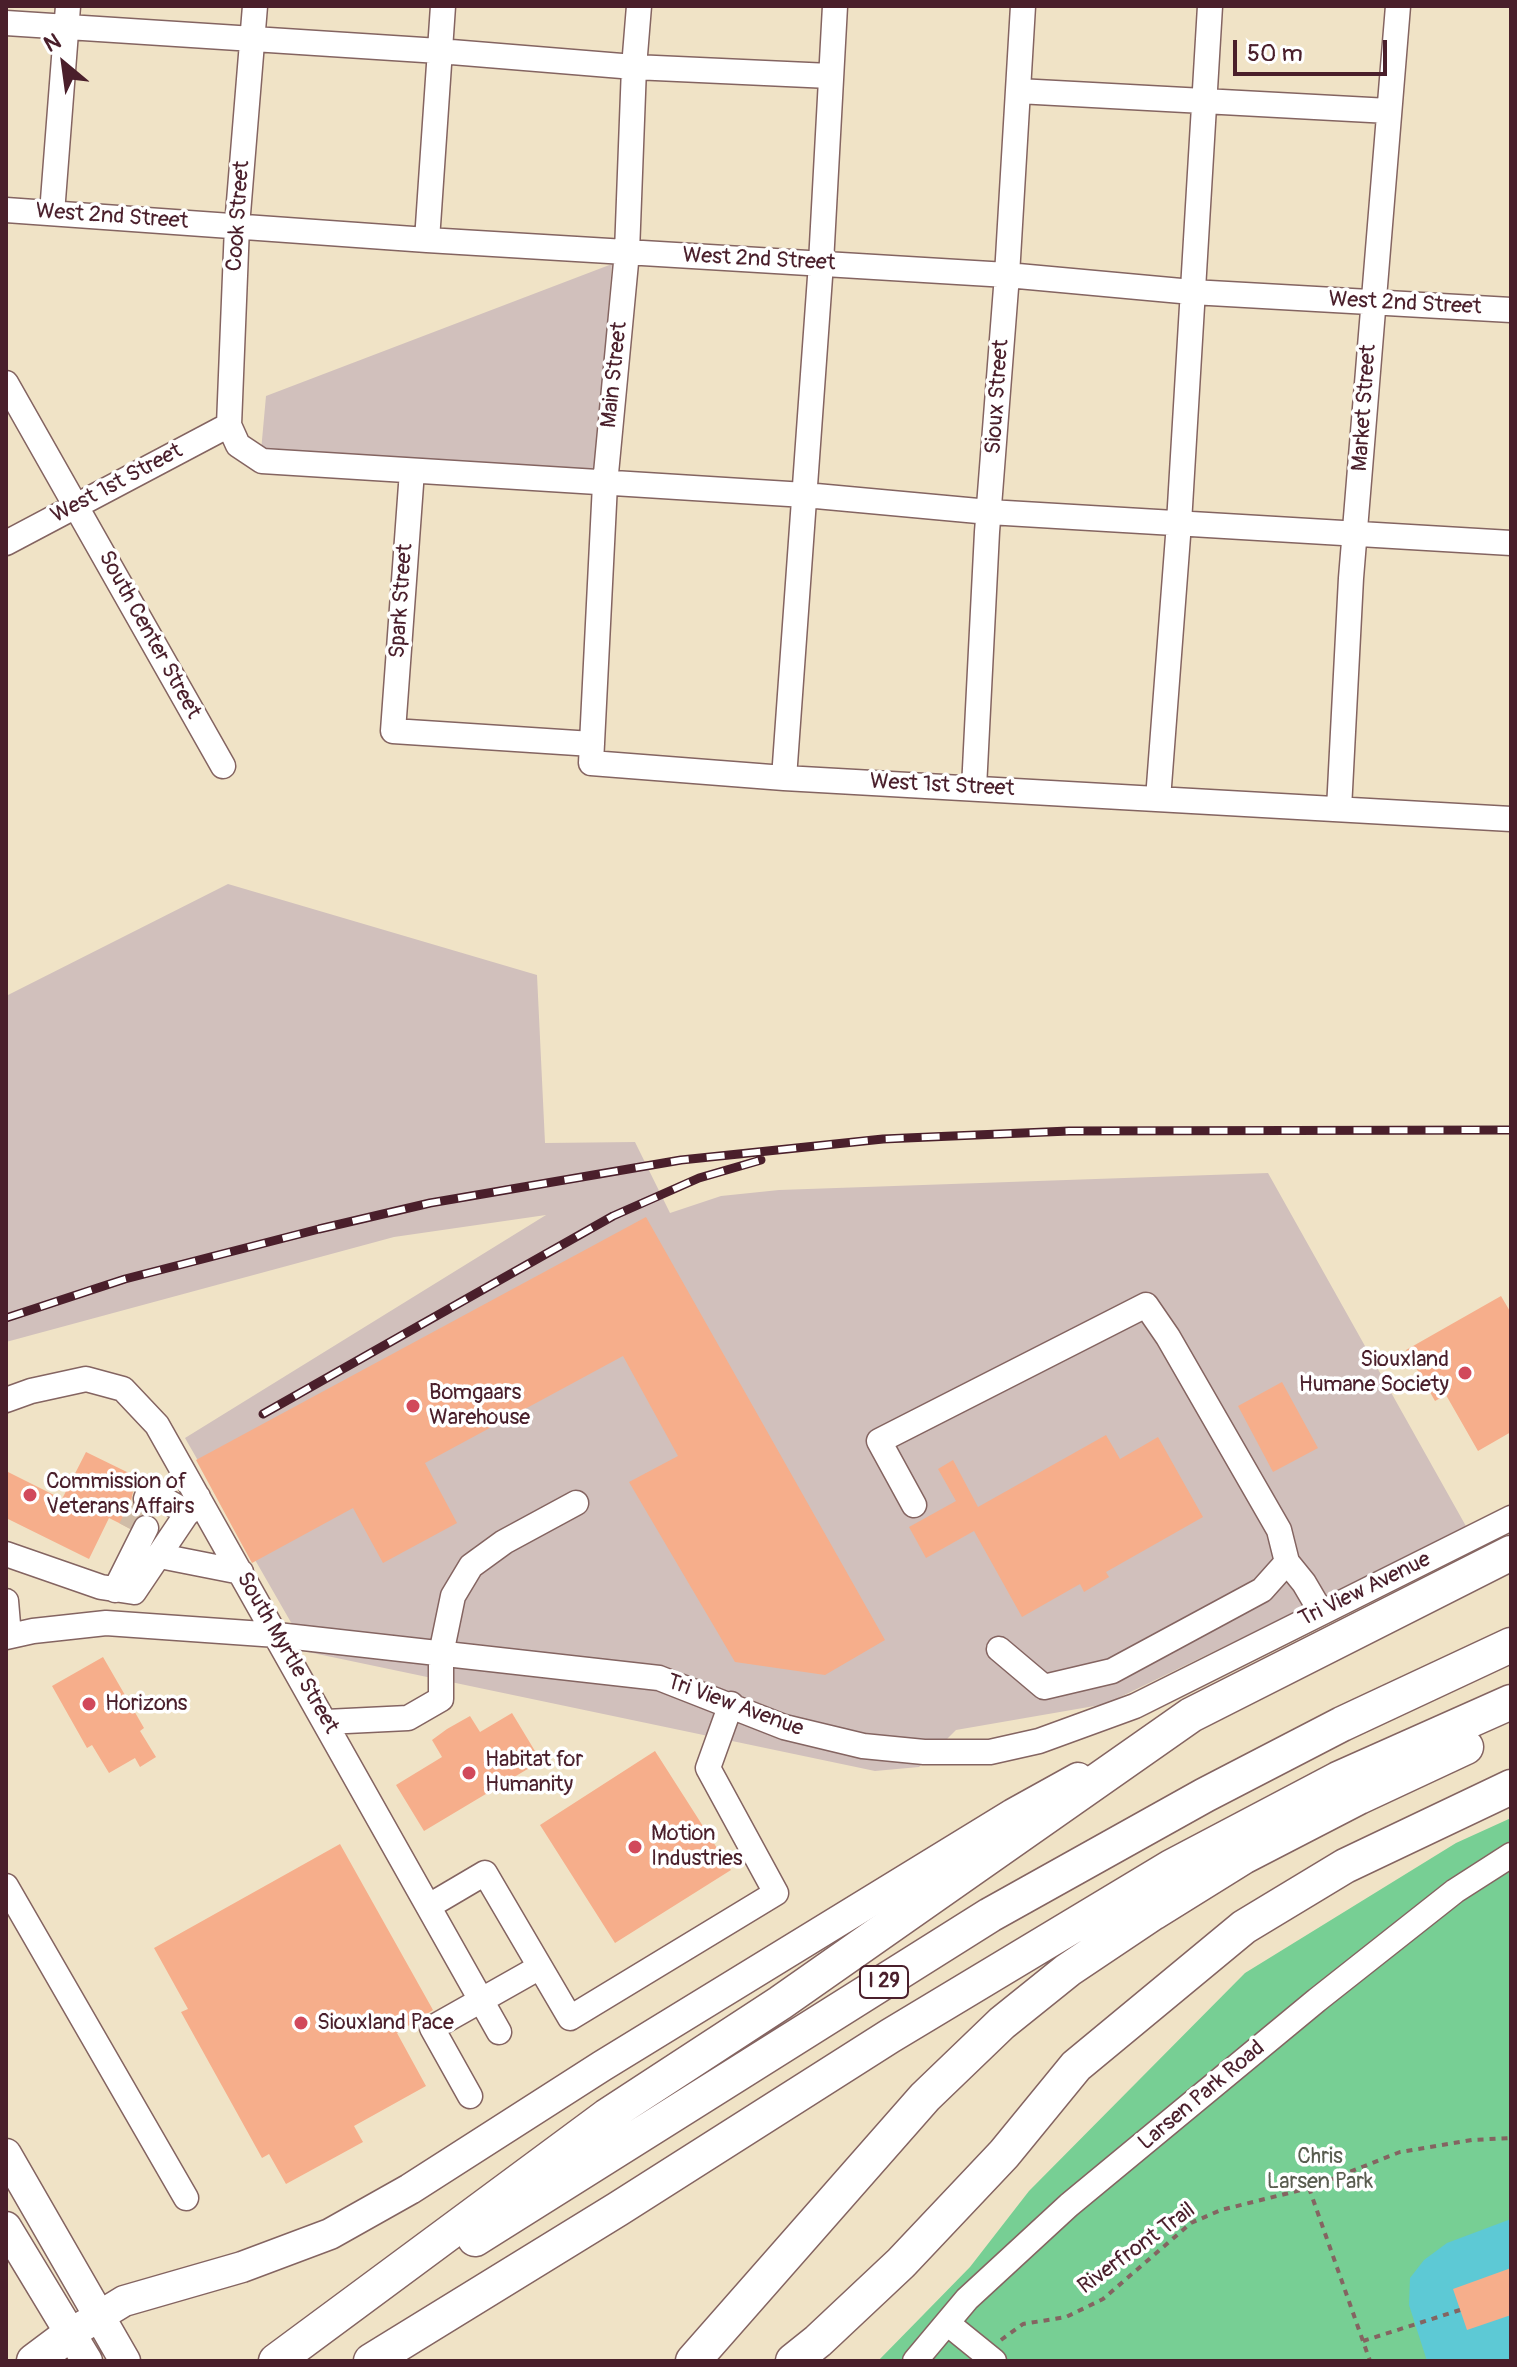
<!DOCTYPE html>
<style>
body{margin:0}
#map{position:relative;width:1517px;height:2367px;overflow:hidden;background:#f0e3c6;font-family:Pangolin,sans-serif}
canvas{display:block}
.frame{position:absolute;inset:0;border:8px solid #4a1f2b;pointer-events:none}
.north{position:absolute;left:24px;top:24px;width:80px;height:80px;-webkit-text-stroke:6px #fff;paint-order:stroke;rotate:331deg;font-size:22px;font-weight:700;line-height:32px;text-align:center;color:#4a1f2b}
.north::after{content:'';display:block;margin:auto;width:28px;height:36px;background:#4a1f2b;clip-path:polygon(50% 0,100% 100%,50% 72%,0 100%)}
.scale{position:absolute;left:1233px;top:40px;width:154px;height:36px;box-sizing:border-box;border:4px solid #4a1f2b;border-top:0;padding-left:10px;font-size:24px;line-height:28px;white-space:nowrap;color:#4a1f2b;-webkit-text-stroke:6px #fff;paint-order:stroke}
</style>
<div id="map">
<canvas width="1517" height="2367"></canvas>
<div class="frame"></div>
<div class="north">N</div>
<div class="scale">50 m</div>
</div>
<script>
const ctx = document.querySelector('canvas').getContext('2d');
ctx.lineJoin = 'round';
function fillPath(path, color) { ctx.fillStyle = color; ctx.fill(path, 'evenodd'); }
const poly = rows => new Path2D(rows.map(r => 'M' + r).join(''));
function strokePath(path, color, width, dash) { ctx.strokeStyle = color; ctx.lineWidth = width; ctx.lineCap = dash ? 'butt' : 'round'; ctx.setLineDash(dash || []); ctx.stroke(path); }
function label(font, color, halo, rows, align = 'center') {
  ctx.font = font + ' Pangolin,sans-serif'; ctx.lineWidth = 7; ctx.setLineDash([]); ctx.textBaseline = 'middle'; ctx.strokeStyle = halo; ctx.fillStyle = color; for (const [text, x, y, turn = 0] of rows) {
    ctx.save(); ctx.translate(x, y); ctx.rotate((+turn || 0) * Math.PI / 180); ctx.textAlign = isNaN(turn) ? turn : align; if (halo) ctx.strokeText(text, 0, 0); ctx.fillText(text, 0, 0); ctx.restore();
  }
}
const industrial = poly([
 [612,264,595,476,261,451,266,396],
 [228,884,537,975,545,1143,635,1142,670,1213,721,1196,779,1190,1268,1173,1467,1528,1106,1704,956,1730,919,1767,875,1771,308,1652,185,1438,546,1215,394,1237,6,1342,6,996]
]);
const green = poly([
 [1511,1818,1511,2361,878,2361,970,2267,1029,2191,1245,1973,1456,1843]
]);
const water = poly([
 [1511,2219,1511,2361,1427,2361,1409,2305,1410,2278,1424,2260,1447,2243]
]);
const building = poly([
 [646,1217,885,1640,825,1675,735,1662,629,1482,678,1456,623,1356,425,1463,457,1523,383,1563,353,1508,252,1563,196,1460],
 [1501,1296,1511,1313,1511,1432,1478,1451,1446,1395,1435,1401,1406,1350],
 [1282,1382,1318,1448,1273,1472,1238,1406],
 [1106,1435,1120,1459,1158,1437,1203,1517,1106,1572,1109,1577,1084,1592,1080,1584,1022,1617,974,1531,926,1558,909,1527,956,1501,938,1469,953,1460,978,1507],
 [86,1452,129,1473,122,1487,133,1492,131,1501,134,1508,144,1513,137,1516,129,1528,109,1518,89,1559,6,1518,6,1471,62,1499],
 [103,1657,144,1728,140,1731,156,1757,140,1767,135,1758,109,1773,92,1745,87,1748,52,1686],
 [512,1713,541,1761,424,1831,396,1785,442,1757,432,1740,447,1729,470,1716,480,1732],
 [655,1751,731,1870,615,1943,540,1825],
 [340,1844,433,2010,397,2033,426,2086,354,2126,363,2142,286,2184,269,2154,262,2158,181,2012,188,2009,154,1948],
 [1511,2268,1511,2315,1467,2330,1453,2289]
]);
const minorTunnel = poly([
 [130,1529,146,1499]
]);
const path = poly([
 [1309,2188,1370,2361],
 [1001,2340,1023,2324,1066,2317,1103,2299,1191,2223,1221,2210,1309,2188,1400,2152,1472,2140,1511,2138],
 [1363,2341,1460,2310]
]);
const minor = poly([
 [255,6,237,226,229,425,238,445,262,461,805,495,989,512,1511,543],
 [639,6,634,67,627,252,605,484,591,763,784,778,1511,819],
 [6,23,439,51,634,67,830,76],
 [1018,91,1389,111],
 [6,210,427,240,1007,275,1192,292,1511,310],
 [52,213,68,6],
 [427,240,443,6],
 [6,383,223,766],
 [412,471,393,731,592,744],
 [6,543,229,425],
 [784,778,821,263,835,6],
 [974,788,987,532,1007,275,1023,6],
 [1158,799,1179,523,1210,6],
 [1339,809,1351,578,1398,6],
 [6,1400,31,1391,86,1379,123,1389,157,1425,499,2032],
 [146,1499,149,1491,188,1513],
 [914,1505,879,1441,1146,1305,1168,1337,1279,1530,1287,1562,1262,1590,1112,1671,1044,1687,999,1649],
 [6,1554,101,1587,134,1592,198,1497],
 [160,1556,241,1572],
 [1287,1562,1304,1583,1321,1612],
 [115,1590,146,1528],
 [6,1601,9,1636],
 [6,1637,33,1631,106,1623,277,1635,659,1678,784,1727,863,1746,924,1752,990,1752,1039,1741,1135,1706,1511,1518],
 [326,1722,408,1718,441,1699,441,1654,453,1596,471,1566,504,1542,576,1503],
 [6,1886,186,2198],
 [429,1906,485,1873,570,2018,776,1893,708,1768,731,1704],
 [470,2096,432,2028,540,1967],
 [947,2323,994,2361],
 [915,2361,967,2299,1069,2205,1317,2000,1455,1891,1511,1855]
]);
const major = poly([
 [6,2154,125,2361],
 [6,2227,87,2361],
 [70,2334,124,2301,242,2267,330,2234,410,2189,602,2066,1013,1814,1078,1778]
]);
const highway = poly([
 [475,2239,990,1915,1205,1795,1342,1724,1511,1645],
 [34,2361,70,2334],
 [276,2361,607,2116,780,2003,1191,1715,1511,1553],
 [371,2361,618,2209,890,2036,1171,1867,1338,1779,1511,1702],
 [693,2361,925,2097,1002,2023,1068,1970,1153,1913,1243,1857,1359,1797,1466,1747],
 [793,2361,818,2341,901,2263,1004,2154,1076,2066,1244,1927,1345,1866,1511,1787]
]);
const rail = poly([
 [6,1318,125,1279,319,1229,430,1203,681,1160,883,1139,1069,1131,1511,1130],
 [263,1414,613,1216,699,1178,761,1160]
]);
const markers = [
 [1465,1373,8,"#d1495b"],
 [413,1406,8,"#d1495b"],
 [30,1495,8,"#d1495b"],
 [89,1704,8,"#d1495b"],
 [469,1773,8,"#d1495b"],
 [635,1847,8,"#d1495b"],
 [301,2023,8,"#d1495b"]
];
const shields = [
 [884,1982,48]
];
const shieldNames = [
 ["I 29",884,1982]
];
const streetNames = [
 ["Cook Street",239,216,-86],
 ["West 2nd Street",112,217,4],
 ["West 2nd Street",759,260,3],
 ["West 2nd Street",1405,304,3],
 ["Main Street",615,375,-84],
 ["Sioux Street",998,397,-86],
 ["Market Street",1365,408,-86],
 ["West 1st Street",117,484,-28],
 ["Spark Street",402,601,-86],
 ["South Center Street",149,635,61],
 ["West 1st Street",942,786,3],
 ["Tri View Avenue",1365,1590,-26],
 ["South Myrtle Street",287,1653,60],
 ["Tri View Avenue",735,1706,20],
 ["Larsen Park Road",1202,2096,-40],
 ["Riverfront Trail",1137,2249,-36]
];
const poiNames = [
 ["Siouxland",1449,1360,"right"],
 ["Humane Society",1449,1385,"right"],
 ["Bomgaars",429,1393],
 ["Warehouse",429,1418],
 ["Commission of",46,1482],
 ["Veterans Affairs",46,1507],
 ["Horizons",105,1704],
 ["Habitat for",485,1760],
 ["Humanity",485,1785],
 ["Motion",651,1834],
 ["Industries",651,1859],
 ["Siouxland Pace",317,2023]
];
const parkNames = [
 ["Chris",1320,2157],
 ["Larsen Park",1320,2182]
];
fillPath(industrial, '#d1c0bc');
fillPath(green, '#77cf94');
fillPath(water, '#5dc9d5');
fillPath(building, '#f6ae8b');
strokePath(minorTunnel, '#cfbca7', 24, [24, 12]);
strokePath(minor, '#846461', 27);
strokePath(major, '#846461', 33);
strokePath(highway, '#846461', 37);
strokePath(path, '#846461', 4, [6, 6]);
strokePath(minor, '#fff', 24);
strokePath(major, '#fff', 30);
strokePath(highway, '#fff', 34);
strokePath(rail, '#4a1f2b', 9);
strokePath(rail, '#fff', 6, [18]);
for (const [x, y, r, color] of markers) { const dot = new Path2D(); dot.arc(x, y, r, 0, 2 * Math.PI); ctx.fillStyle = color; ctx.fill(dot); strokePath(dot, '#fff', 3); }
for (const [x, y, w] of shields) { const box = new Path2D(); box.roundRect(x - w / 2, y - 16, w, 32, 6); ctx.fillStyle = '#fff'; ctx.fill(box); strokePath(box, '#4a1f2b', 2); }
label('bold 20px', '#4a1f2b', null, shieldNames);
label('22px', '#4a1f2b', '#fff', streetNames);
label('22px', '#4a1f2b', '#fff', poiNames, 'left');
label('22px', '#5a5d50', '#fff', parkNames);
</script>
